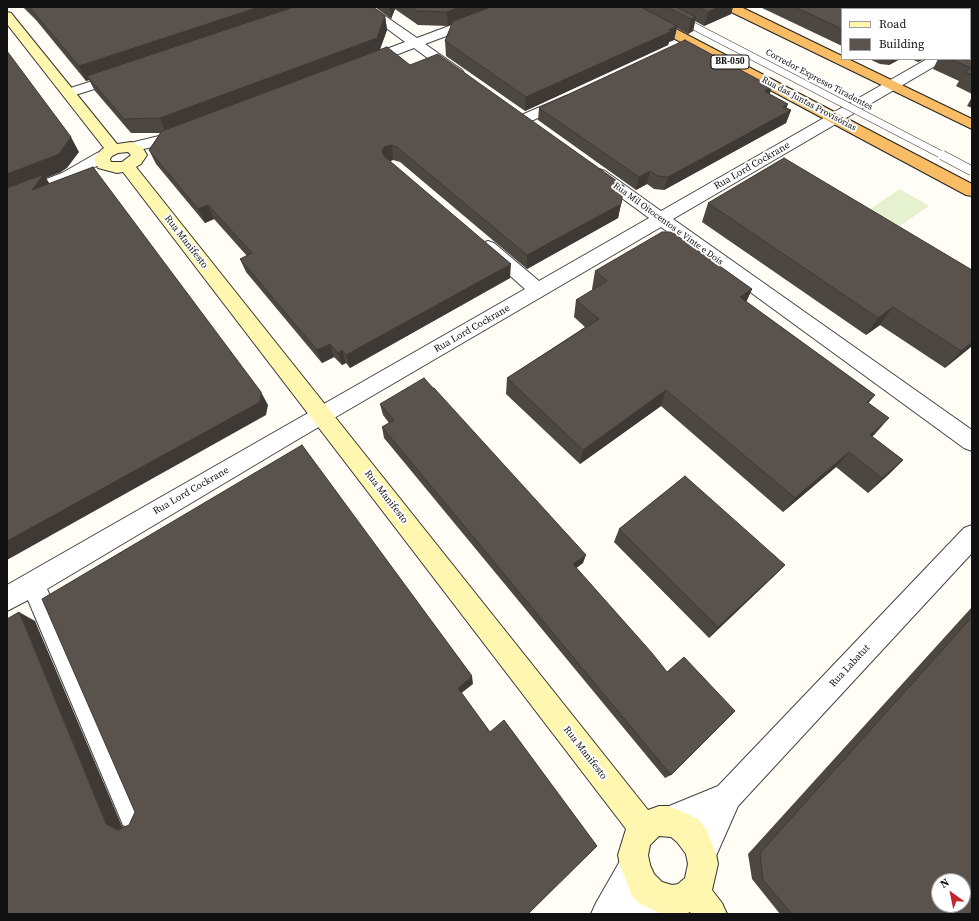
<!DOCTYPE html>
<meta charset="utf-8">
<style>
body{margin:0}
#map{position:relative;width:979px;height:921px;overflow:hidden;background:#fffdf5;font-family:"Source Serif 4",serif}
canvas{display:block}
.frame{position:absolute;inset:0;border:8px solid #111;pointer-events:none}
.legend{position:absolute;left:841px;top:8px;width:130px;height:52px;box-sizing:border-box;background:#fff;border:1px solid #a0a0a0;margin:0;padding:5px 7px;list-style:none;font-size:12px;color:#111}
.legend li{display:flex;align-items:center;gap:8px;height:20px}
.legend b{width:20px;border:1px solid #a0a0a0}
.north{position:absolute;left:931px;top:873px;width:40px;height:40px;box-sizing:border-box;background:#fff;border:1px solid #a0a0a0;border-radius:50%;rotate:327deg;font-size:11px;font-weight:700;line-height:16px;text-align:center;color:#111}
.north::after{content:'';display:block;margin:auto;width:14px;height:18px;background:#c4262e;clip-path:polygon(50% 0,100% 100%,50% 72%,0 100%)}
</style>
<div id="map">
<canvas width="979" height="921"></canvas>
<div class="frame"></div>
<ul class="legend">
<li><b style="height:5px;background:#fff6b0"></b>Road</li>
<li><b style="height:11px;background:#5a524d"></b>Building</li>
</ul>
<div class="north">N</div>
</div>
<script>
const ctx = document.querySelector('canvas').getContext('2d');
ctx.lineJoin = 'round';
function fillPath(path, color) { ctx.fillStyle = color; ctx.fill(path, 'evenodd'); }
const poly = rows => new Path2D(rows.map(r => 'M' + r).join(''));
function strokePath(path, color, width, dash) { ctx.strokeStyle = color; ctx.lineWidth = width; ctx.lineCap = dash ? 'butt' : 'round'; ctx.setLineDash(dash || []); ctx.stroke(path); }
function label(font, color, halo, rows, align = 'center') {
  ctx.font = font + ' "Source Serif 4",serif'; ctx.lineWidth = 4; ctx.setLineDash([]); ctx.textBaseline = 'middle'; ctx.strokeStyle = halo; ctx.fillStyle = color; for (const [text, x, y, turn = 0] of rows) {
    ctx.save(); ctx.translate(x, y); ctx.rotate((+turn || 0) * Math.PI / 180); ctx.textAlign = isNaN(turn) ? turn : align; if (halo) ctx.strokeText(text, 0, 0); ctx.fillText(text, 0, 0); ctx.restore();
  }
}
const pitch = poly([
 [900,189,929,206,891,232,861,215]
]);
const minor = poly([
 [358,7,372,7,417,38,500,7,518,7,516,10,425,44,462,70,464,73,462,76,457,77,452,76,414,48,370,65,360,65,358,62,360,59,405,42,358,7],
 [927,59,944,59,942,62,673,219,972,430,972,451,964,448,661,227,300,438,47,589,148,815,143,825,133,830,123,825,28,600,7,611,7,585,525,289,482,251,479,247,482,243,488,241,494,243,539,281,649,218,593,177,591,174,593,171,599,169,605,171,661,211,927,59],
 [121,72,126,73,128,76,126,79,69,97,64,96,62,93,64,90,121,72],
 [566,96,571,97,573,100,571,103,529,122,524,123,519,122,517,119,519,116,566,96],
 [182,128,187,130,190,133,187,136,173,142,131,152,126,150,123,147,126,144,163,135,182,128],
 [103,151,109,153,111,156,109,159,74,179,7,205,7,194,62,173,97,153,103,151],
 [972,525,972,553,738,806,712,865,701,869,690,865,686,854,700,822,667,836,657,831,652,821,657,811,718,786,964,528,972,525],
 [635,850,646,854,650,865,636,893,660,882,671,887,676,898,671,909,661,914,591,914,596,903,624,854,635,850]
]);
const secondary = poly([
 [7,12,11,13,117,144,131,142,142,147,147,155,141,164,136,167,648,810,659,806,667,806,688,814,699,820,707,831,716,854,718,864,712,890,722,903,727,914,691,914,690,912,686,914,662,914,640,904,632,896,620,865,618,855,626,829,123,172,117,173,98,168,94,159,101,150,104,148,7,24,7,12],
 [128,152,131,155,122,162,111,162,110,159,112,156,118,153,128,152],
 [659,836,671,837,677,842,686,854,688,864,685,878,678,884,672,885,662,882,654,874,650,865,648,855,650,845,659,836]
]);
const trunk = poly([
 [619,7,634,7,972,184,972,196,966,195,621,10,619,7],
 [725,7,741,7,842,56,842,59,848,59,972,119,972,129,727,10,725,7]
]);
const serviceBridgeFar1 = poly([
 [657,7,944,156]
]);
const serviceBridge = poly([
 [942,155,972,171]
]);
const wall = poly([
 [23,7,373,7,385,16,387,30,380,49,410,65,621,204,618,218,527,269,400,162,393,160,390,161,510,278,350,368,346,363,342,365,334,357,322,363,246,272,240,259,247,256,214,219,205,223,156,164,149,150,160,133,131,133,95,91,89,80,86,81,36,20],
 [375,7,733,7,731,14,704,26,695,21,693,31,688,34,677,28,674,40,669,42,668,45,525,111,446,56,445,41,452,24,448,26,418,25,395,9,391,19],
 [760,7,972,7,972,94,956,86,959,81,933,69,938,59,970,59,970,9,842,9,842,46],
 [869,59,900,59,889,65,880,64],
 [911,59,924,59,918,62],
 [770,94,787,108,791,110,786,123,664,190,654,189,647,184,636,190,538,120,539,108],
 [972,97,972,108,967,106],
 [708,203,972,346,945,368,880,325,866,335,702,222],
 [595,271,752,289,746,302,875,395,868,403,875,434,872,436,903,460,888,475,868,493,836,467,783,512,661,406,580,464,506,394,507,378,585,327,574,317,576,300,593,290,592,289],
 [380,404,583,563,576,568,671,775,665,778,384,438,382,427,389,423,383,415],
 [619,529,785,565,773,577,709,638,614,542],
 [972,607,972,914,780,914,752,879,748,854]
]);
const shadedWall = poly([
 [259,7,304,7,87,76,89,80,86,81,79,66],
 [390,7,395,7,395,9,391,19],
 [460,7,497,7,448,26,447,12],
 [718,7,733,7,731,14,704,26,708,12],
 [385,16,387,30,379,52,166,133,160,118],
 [696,17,693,31,688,34,691,19],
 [677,26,674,40,669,42,668,45,525,111,526,97],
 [892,59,900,59,889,65],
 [920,59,924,59,918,62],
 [772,87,768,100,764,91],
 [788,104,784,114,791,110,786,123,664,190,668,177],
 [71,137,79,152,67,168,61,172,46,178,53,189,7,192,7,174],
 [392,145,393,160,387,162,382,151,384,147],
 [650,171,647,184,636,190,639,177],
 [621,204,618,218,527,269,527,255],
 [208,205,214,219,205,223,198,209],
 [511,264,510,278,350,368,346,355],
 [752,289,744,307,740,297],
 [893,307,880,325,866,335,878,318],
 [972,342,972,346,945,368,961,351],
 [330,344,334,357,322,363,317,350],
 [342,350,346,363,342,365,338,353],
 [666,390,661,406,580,464,583,450],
 [261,392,268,405,266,415,7,560,7,541],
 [875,395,862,411,867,402],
 [889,418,875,434,857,450,870,435],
 [849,452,836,467,783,512,795,498],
 [903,460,888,475,868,493,882,478],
 [586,555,583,563,571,572,573,564],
 [785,565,773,577,709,638,718,627],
 [19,612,35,621,122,826,132,831,117,830,106,824],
 [472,676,473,684,459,695,458,688]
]);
const building = poly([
 [29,7,259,7,79,66,29,7],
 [294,7,373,7,385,16,377,38,160,118,124,119,87,76,294,7],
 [411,7,460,7,447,12,417,11,411,7],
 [491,7,641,7,677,26,669,30,672,31,526,97,445,41,453,21,491,7],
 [667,7,676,7,696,17,691,19,667,7],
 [698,7,718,7,708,12,698,7],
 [795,7,972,7,972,75,965,72,971,68,950,59,970,59,970,9,842,9,842,29,795,7],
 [685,40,772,87,764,91,788,104,783,107,791,110,668,177,657,176,650,171,639,177,539,108,685,40],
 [387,47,410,65,438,54,624,186,621,204,527,255,398,148,392,145,384,147,382,151,384,156,511,264,346,355,342,350,338,353,330,344,317,350,240,259,252,253,208,205,198,209,149,150,162,131,387,47],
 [7,51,71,137,59,154,52,157,7,174,7,51],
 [784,158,972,270,972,342,961,351,893,307,878,318,708,203,784,158],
 [93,167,261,392,260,402,7,541,7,188,44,174,32,190,93,167],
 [662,232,672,232,752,289,740,297,875,395,867,402,889,418,870,435,903,460,882,478,849,452,795,498,666,390,583,450,507,378,599,319,576,300,607,281,595,271,662,232],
 [424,378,433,388,434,388,586,555,573,564,652,653,667,672,684,657,735,711,671,775,382,427,394,420,380,404,424,378],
 [302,445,472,676,458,688,490,732,504,720,597,846,528,914,7,914,7,619,19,612,106,824,117,830,129,825,135,812,42,599,302,445],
 [685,476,785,565,718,627,619,529,685,476],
 [972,617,972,914,792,914,763,880,760,853,972,617],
 [939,881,963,881,963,905,939,905,939,881]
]);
const shields = [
 [730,62,38]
];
const shieldNames = [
 ["BR-050",730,62]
];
const farStreetnames = [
 ["Corredor Expresso Tiradentes",819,80,28],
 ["Rua das Juntas Provisórias",809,104,28],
 ["Rua Mil Oitocentos e Vinte e Dois",668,224,36]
];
const streetNames = [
 ["Rua Lord Cockrane",752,166,-30],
 ["Rua Manifesto",186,242,52],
 ["Rua Lord Cockrane",472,329,-30],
 ["Rua Lord Cockrane",191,491,-30],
 ["Rua Manifesto",386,497,52],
 ["Rua Labatut",850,666,-47],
 ["Rua Manifesto",585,753,52]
];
fillPath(pitch, '#e6f2cf');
strokePath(minor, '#444', 2);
strokePath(secondary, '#333', 2);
strokePath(trunk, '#222', 2);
fillPath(minor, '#fff');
fillPath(secondary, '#fff6b0');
fillPath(trunk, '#f7bc64');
strokePath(serviceBridgeFar1, '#444', 8, []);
strokePath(serviceBridge, '#444', 10, []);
strokePath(serviceBridgeFar1, '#fff', 7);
strokePath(serviceBridge, '#fff', 9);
fillPath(wall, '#4d4742');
fillPath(shadedWall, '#3f3936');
fillPath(building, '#5a524d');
strokePath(building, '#3f3936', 1);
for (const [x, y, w] of shields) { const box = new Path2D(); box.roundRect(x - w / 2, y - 7, w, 14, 3); ctx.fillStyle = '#fff'; ctx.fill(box); strokePath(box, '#111', 1); }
label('bold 9px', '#111', null, shieldNames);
label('9px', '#111', '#fff', farStreetnames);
label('10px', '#111', '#fff', streetNames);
</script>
